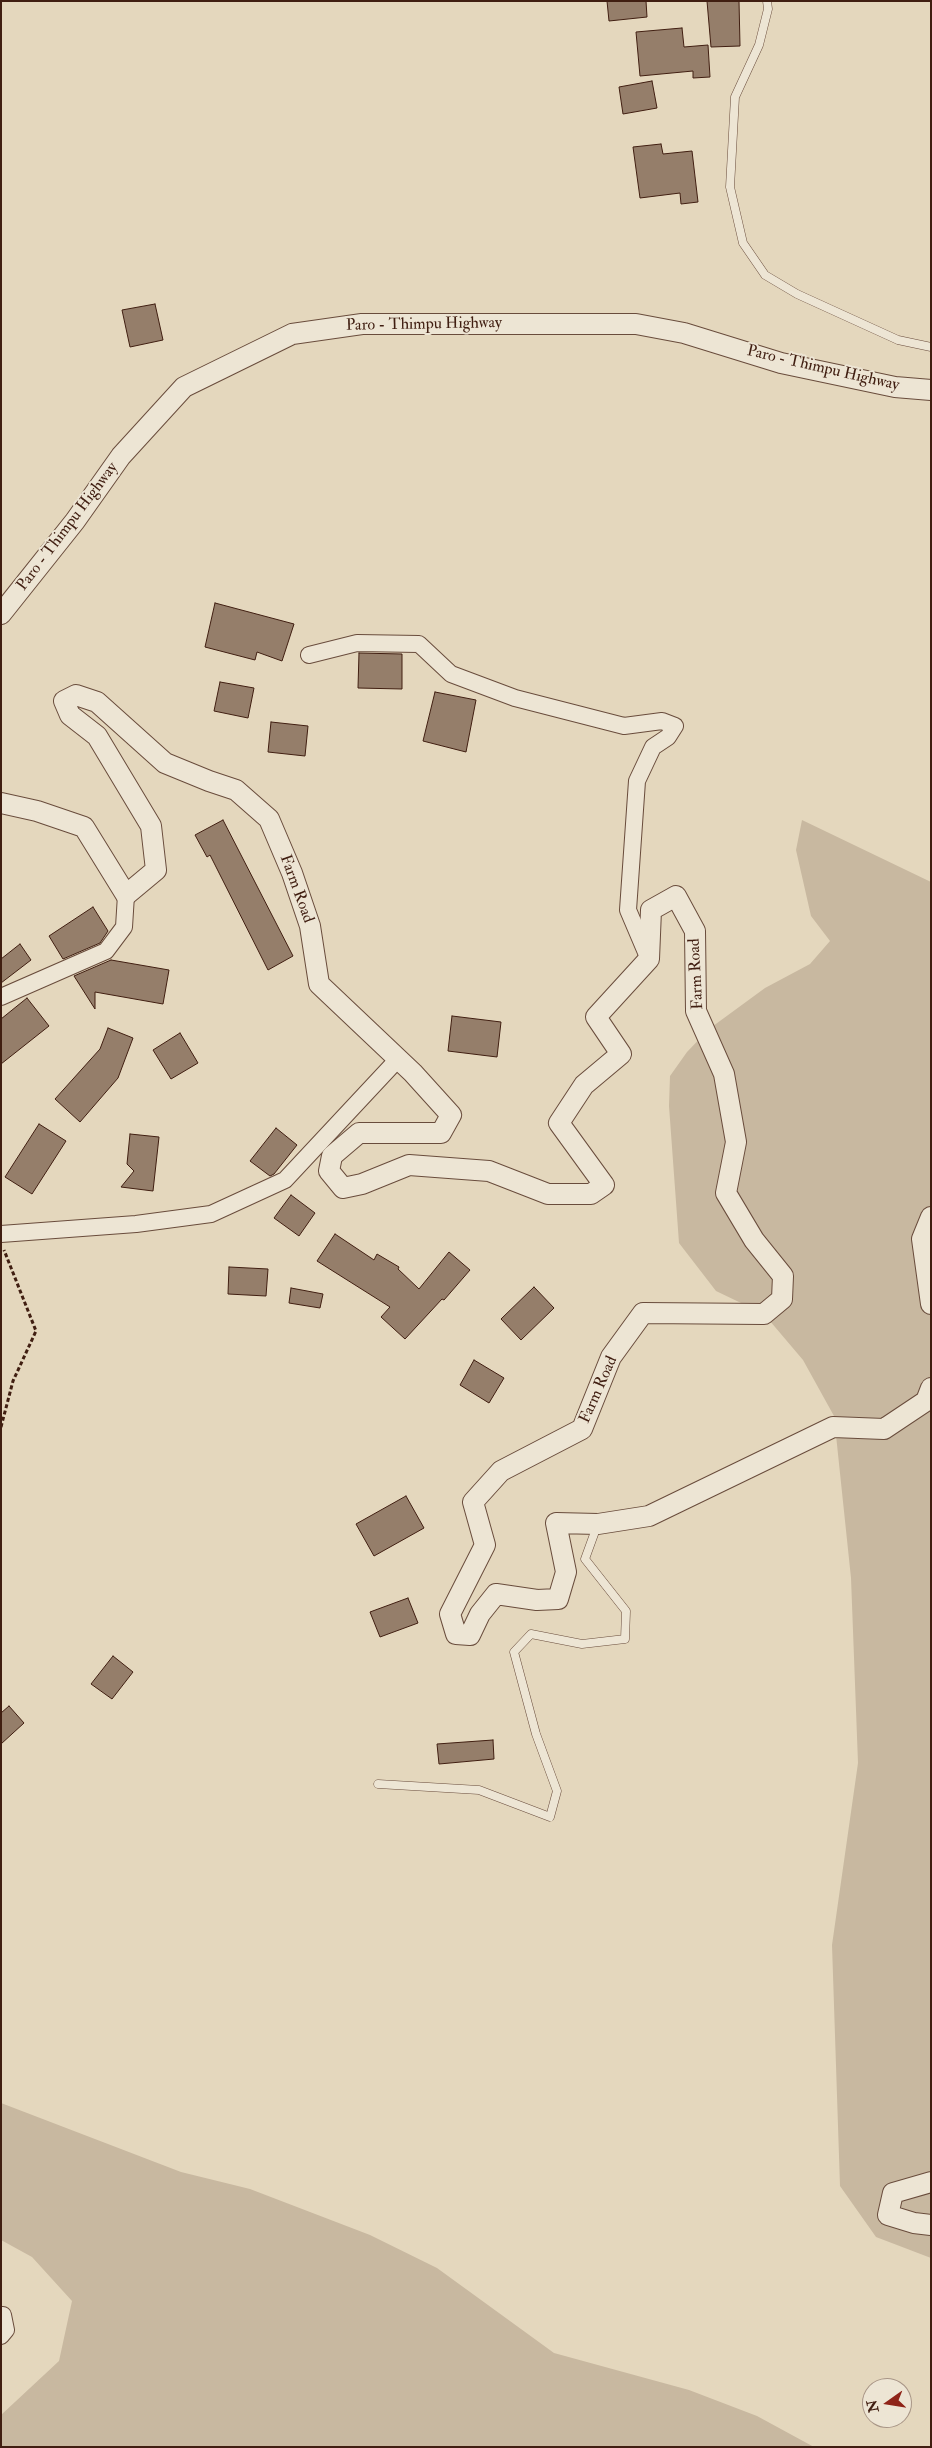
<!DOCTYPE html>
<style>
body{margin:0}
#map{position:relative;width:932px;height:2448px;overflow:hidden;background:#e4d7bd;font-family:"IM FELL Double Pica",serif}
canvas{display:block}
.frame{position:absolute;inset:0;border:2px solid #401e11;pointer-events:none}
.north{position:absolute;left:862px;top:2378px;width:50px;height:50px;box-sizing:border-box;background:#ede5d4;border:1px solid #a89586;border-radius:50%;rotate:257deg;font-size:14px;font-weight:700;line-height:20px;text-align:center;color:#401e11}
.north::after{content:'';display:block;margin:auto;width:18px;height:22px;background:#8f2418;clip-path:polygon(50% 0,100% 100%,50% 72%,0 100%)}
</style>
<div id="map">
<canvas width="932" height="2448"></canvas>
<div class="frame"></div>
<div class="north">N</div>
</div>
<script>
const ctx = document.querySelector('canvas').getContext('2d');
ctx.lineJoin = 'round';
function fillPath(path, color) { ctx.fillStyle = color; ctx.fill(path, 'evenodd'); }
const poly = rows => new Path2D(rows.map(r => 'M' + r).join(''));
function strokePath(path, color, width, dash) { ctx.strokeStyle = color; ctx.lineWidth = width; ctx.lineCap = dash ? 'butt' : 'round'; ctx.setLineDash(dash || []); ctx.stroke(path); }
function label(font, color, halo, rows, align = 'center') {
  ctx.font = font + ' "IM FELL Double Pica",serif'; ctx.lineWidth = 4; ctx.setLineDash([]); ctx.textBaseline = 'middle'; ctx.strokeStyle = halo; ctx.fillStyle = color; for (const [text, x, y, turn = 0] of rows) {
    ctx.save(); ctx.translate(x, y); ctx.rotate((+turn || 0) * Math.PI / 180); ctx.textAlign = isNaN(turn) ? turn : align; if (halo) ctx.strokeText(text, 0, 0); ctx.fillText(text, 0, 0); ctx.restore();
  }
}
const green = poly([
 [802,820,931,882,931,2258,876,2237,840,2186,832,1945,858,1763,851,1578,834,1416,803,1360,764,1314,716,1291,679,1243,669,1106,670,1076,687,1052,709,1029,765,988,810,964,830,941,811,916,796,850],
 [1,2103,181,2172,250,2189,370,2235,437,2268,554,2353,689,2390,757,2416,814,2447,1,2447,1,2415,59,2361,72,2301,32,2257,1,2240]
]);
const building = poly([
 [607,1,646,1,647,17,609,21,607,1],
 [707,1,739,1,740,46,711,47,707,1],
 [682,28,684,47,708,45,710,77,693,78,693,71,640,76,636,32,682,28],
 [652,81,657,108,623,114,619,87,652,81],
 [661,144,663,154,692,151,698,202,681,204,680,193,640,198,633,147,661,144],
 [155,304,163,340,130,347,122,310,155,304],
 [215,603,294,624,282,661,257,652,255,660,205,647,215,603],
 [359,653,402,654,402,689,358,688,359,653],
 [220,682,254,688,248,718,214,711,220,682],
 [435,692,476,700,466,752,423,741,435,692],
 [271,722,308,726,305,756,268,752,271,722],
 [223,820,293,956,268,970,210,855,207,857,195,835,223,820],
 [93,907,108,931,100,943,63,959,49,936,93,907],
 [20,944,31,960,1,983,1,959,20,944],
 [111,960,169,970,163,1004,95,992,95,1009,74,976,111,960],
 [27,998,49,1026,1,1064,1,1019,27,998],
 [452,1016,501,1022,497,1057,448,1051,452,1016],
 [108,1028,133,1038,118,1078,80,1122,55,1099,100,1049,108,1028],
 [180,1033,198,1063,171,1079,153,1050,180,1033],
 [39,1124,66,1141,32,1194,5,1177,39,1124],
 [276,1128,297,1145,274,1174,270,1176,250,1161,276,1128],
 [130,1134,159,1137,153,1191,121,1187,134,1171,127,1164,130,1134],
 [291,1195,315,1213,299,1236,274,1218,291,1195],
 [335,1234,374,1260,377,1254,399,1267,398,1269,419,1289,449,1252,470,1270,444,1300,442,1299,405,1339,381,1317,390,1307,317,1261,335,1234],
 [229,1267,268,1269,266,1296,228,1294,229,1267],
 [534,1287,554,1308,521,1340,501,1319,534,1287],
 [291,1288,323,1294,320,1308,289,1303,291,1288],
 [474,1360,504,1378,489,1403,460,1385,474,1360],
 [406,1496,424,1528,374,1556,356,1524,406,1496],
 [408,1598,418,1623,380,1637,370,1612,408,1598],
 [113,1656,133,1672,112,1699,91,1684,113,1656],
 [9,1706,24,1723,1,1744,1,1713,9,1706],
 [493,1740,494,1759,439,1764,437,1744,493,1740]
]);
const path = poly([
 [1,1427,13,1381,36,1331,4,1250]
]);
const service = poly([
 [767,1,768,9,759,45,735,97,730,187,743,243,765,275,797,294,898,340,931,347],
 [378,1784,479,1790,550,1817,557,1791,536,1734,514,1652,531,1634,582,1644,625,1639,626,1611,585,1559,597,1526]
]);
const minor = poly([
 [309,655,357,643,419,644,451,674,515,698,624,726,662,721,675,726,668,737,653,747,637,781,628,910,648,957],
 [1,997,106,951,124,927,126,895],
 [1,1234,136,1224,211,1214,285,1180,398,1059],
 [1,2315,3,2315,6,2330,1,2336]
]);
const tertiary = poly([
 [1,614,75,521,121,456,184,387,292,334,362,324,636,324,684,333,781,363,895,387,931,390],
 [1,803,37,811,84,827,126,895,156,870,151,826,97,736,70,715,64,701,76,695,97,702,165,763,209,781,236,790,269,819,292,873,310,926,319,984,413,1073,451,1115,441,1133,359,1133,332,1156,329,1171,343,1188,362,1184,409,1165,489,1171,548,1194,591,1194,604,1185,559,1123,584,1085,621,1054,596,1017,649,959,651,910,676,896,695,931,696,1011,724,1074,736,1142,726,1193,754,1240,783,1276,782,1299,764,1314,643,1313,611,1357,582,1429,501,1471,473,1502,485,1545,450,1614,456,1634,470,1635,480,1614,496,1594,537,1600,558,1599,566,1572,556,1523,598,1524,649,1516,833,1427,884,1429,926,1401,931,1388],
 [931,1217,922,1239,931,1304],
 [931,2182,893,2193,888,2215,914,2223,931,2225]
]);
const streetNames = [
 ["Paro - Thimpu Highway",424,325,-1],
 ["Paro - Thimpu Highway",823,369,13],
 ["Paro - Thimpu Highway",68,527,-53],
 ["Farm Road",296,889,70],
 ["Farm Road",697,974,-93],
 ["Farm Road",599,1390,-66]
];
fillPath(green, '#c8b8a0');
fillPath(building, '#957e6a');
strokePath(building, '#401e11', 1);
strokePath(service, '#694c3c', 9);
strokePath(minor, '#694c3c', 18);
strokePath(tertiary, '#694c3c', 22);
strokePath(path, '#401e11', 3, [4, 2.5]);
strokePath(service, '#ede5d4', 8);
strokePath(minor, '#ede5d4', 16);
strokePath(tertiary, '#ede5d4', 20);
label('16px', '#401e11', '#ede5d4', streetNames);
</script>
